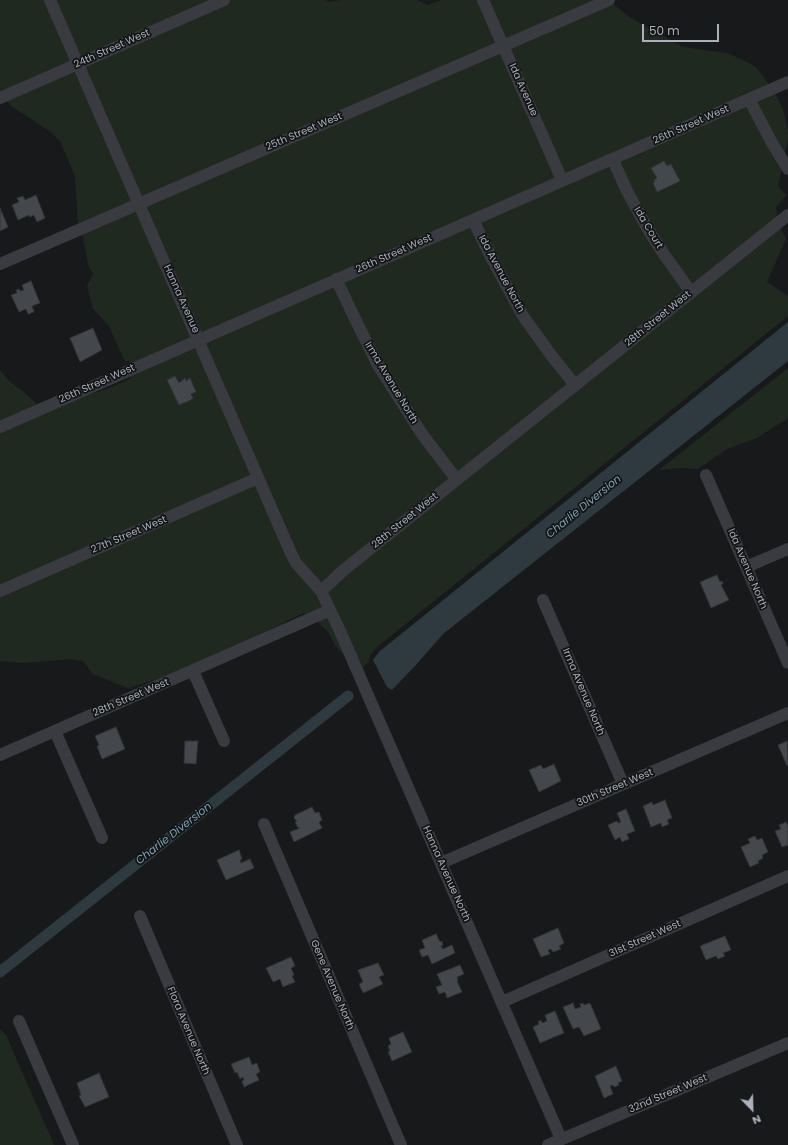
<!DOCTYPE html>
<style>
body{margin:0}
#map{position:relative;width:788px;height:1145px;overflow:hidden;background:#18191b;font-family:Poppins,sans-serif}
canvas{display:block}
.north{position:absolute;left:732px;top:1089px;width:40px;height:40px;-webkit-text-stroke:3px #131416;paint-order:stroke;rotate:157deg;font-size:11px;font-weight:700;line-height:16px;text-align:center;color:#aab1bb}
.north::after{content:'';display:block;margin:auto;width:14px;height:18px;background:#aab1bb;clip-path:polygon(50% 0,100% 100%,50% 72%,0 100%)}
.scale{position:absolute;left:642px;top:24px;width:77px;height:18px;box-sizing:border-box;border:2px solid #aab1bb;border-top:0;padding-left:5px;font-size:12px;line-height:14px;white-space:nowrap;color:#aab1bb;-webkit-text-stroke:3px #131416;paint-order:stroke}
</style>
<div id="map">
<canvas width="788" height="1145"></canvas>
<div class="north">N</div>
<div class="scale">50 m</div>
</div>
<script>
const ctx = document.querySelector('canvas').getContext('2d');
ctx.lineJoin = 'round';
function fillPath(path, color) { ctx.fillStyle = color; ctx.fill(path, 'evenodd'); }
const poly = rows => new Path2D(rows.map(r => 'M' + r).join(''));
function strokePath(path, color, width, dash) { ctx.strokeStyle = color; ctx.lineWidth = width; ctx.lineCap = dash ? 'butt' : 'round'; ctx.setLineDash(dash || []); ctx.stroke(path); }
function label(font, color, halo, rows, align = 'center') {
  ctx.font = font + ' Poppins,sans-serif'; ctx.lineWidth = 3.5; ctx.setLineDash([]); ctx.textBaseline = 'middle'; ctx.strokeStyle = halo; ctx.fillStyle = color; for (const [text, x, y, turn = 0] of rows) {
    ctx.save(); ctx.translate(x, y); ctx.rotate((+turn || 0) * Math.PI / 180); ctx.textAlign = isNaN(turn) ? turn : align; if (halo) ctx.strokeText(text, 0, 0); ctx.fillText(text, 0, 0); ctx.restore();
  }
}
const green = poly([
 [0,0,325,0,330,2,340,0,417,0,428,5,442,0,608,0,631,18,683,47,727,53,743,60,756,67,775,93,783,109,788,131,788,139,783,165,778,186,786,195,776,207,778,224,786,239,767,282,788,296,788,316,377,647,369,657,369,662,360,670,336,647,328,632,311,616,303,613,208,661,165,677,128,688,93,674,83,661,71,659,23,663,0,661,0,370,9,381,25,393,43,410,112,387,131,378,129,373,129,360,125,362,109,326,93,309,87,286,93,274,88,265,83,236,78,223,75,177,61,143,51,132,11,106,0,94],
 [788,368,788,417,785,420,757,438,727,449,698,469,679,468,659,470],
 [0,1029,6,1035,54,1145,0,1145]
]);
const water = poly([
 [788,322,788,361,443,634,416,665,392,690,387,687,373,660,380,651]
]);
const canal = poly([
 [0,972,348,696]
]);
const building = poly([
 [664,161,667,166,671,164,680,181,657,192,653,183,655,182,654,180,657,178,651,168,664,161],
 [36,195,45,218,37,222,34,215,30,217,29,215,18,220,12,205,19,202,17,198,23,196,25,200,36,195],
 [0,208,8,227,0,231,0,208],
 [31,281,40,303,32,306,34,312,28,314,26,309,19,312,11,295,17,293,16,290,19,289,20,291,24,290,22,285,31,281],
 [93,328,102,350,80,362,70,338,93,328],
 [175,376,179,383,185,378,186,381,190,378,196,392,191,394,193,399,179,405,167,380,175,376],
 [717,575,720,582,722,581,723,584,721,585,729,600,711,608,700,582,717,575],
 [116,727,125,749,102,759,97,746,99,745,95,736,116,727],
 [185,741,198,741,196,764,184,763,185,741],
 [787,741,788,765,787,766,778,745,787,741],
 [554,764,561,781,539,792,529,770,541,765,543,769,554,764],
 [665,800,672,818,667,820,669,824,662,827,661,823,651,827,643,806,652,802,653,805,665,800],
 [312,807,315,813,319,812,322,820,319,822,322,828,294,842,290,832,300,828,298,828,295,822,297,821,294,818,295,815,312,807],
 [626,809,635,831,627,834,629,839,622,842,620,837,615,840,608,825,617,821,618,823,621,822,617,813,626,809],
 [786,822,788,826,788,845,782,847,775,831,781,829,779,825,786,822],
 [755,836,757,840,762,838,768,852,762,855,763,858,758,861,759,863,750,867,741,847,750,843,748,839,755,836],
 [239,850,242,859,240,860,241,863,250,859,254,868,226,880,217,860,239,850],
 [558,928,564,943,559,946,561,949,553,952,551,949,548,950,550,954,541,957,533,939,558,928],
 [436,934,440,942,442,941,443,945,441,946,443,949,452,945,455,953,432,964,428,955,422,957,419,950,425,948,422,940,436,934],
 [725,936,731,950,723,953,725,956,718,959,716,956,706,960,700,946,725,936],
 [291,957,295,966,291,968,294,975,292,976,295,982,283,987,280,979,273,982,266,968,291,957],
 [378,963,384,975,379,977,383,984,363,993,359,984,363,982,358,970,378,963],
 [460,965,464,974,457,977,458,980,457,981,462,992,447,998,445,992,439,994,436,987,442,985,437,974,460,965],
 [573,1003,575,1009,581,1007,580,1004,583,1003,584,1005,590,1003,601,1029,584,1036,579,1027,573,1029,563,1007,573,1003],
 [555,1011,564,1033,540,1043,533,1027,539,1024,538,1022,541,1020,542,1023,547,1021,545,1015,555,1011],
 [403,1032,412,1052,392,1061,388,1052,390,1051,388,1046,391,1044,389,1038,403,1032],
 [249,1057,252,1065,257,1063,260,1072,256,1074,259,1080,244,1087,242,1081,244,1080,243,1077,240,1079,237,1072,235,1073,231,1064,249,1057],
 [616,1066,622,1081,618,1083,619,1085,614,1087,613,1085,610,1086,613,1094,604,1098,595,1076,616,1066],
 [99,1073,109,1097,85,1107,79,1096,81,1095,77,1083,99,1073]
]);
const minor = poly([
 [50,0,290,551,296,563,321,591,340,631,561,1139],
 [483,0,562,180],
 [0,98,224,0],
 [749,99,772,143,788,169],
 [613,160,627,191,646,226,663,253,691,292],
 [473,220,492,259,523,316,551,355,575,385],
 [0,264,609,0],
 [336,279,361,331,378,365,422,434,457,480],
 [0,427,788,82],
 [706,475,788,663],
 [746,567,788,549],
 [0,591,258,478],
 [321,591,345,569,788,215],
 [543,600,623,784],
 [193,671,224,741],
 [55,731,102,838],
 [0,755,330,610],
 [264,824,401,1145],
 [441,863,788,713],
 [140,916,237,1145],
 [502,1002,788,876],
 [19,1021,73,1145],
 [548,1145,788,1043]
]);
const streetNames = [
 ["24th Street West",112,49,-24],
 ["Ida Avenue",523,90,66],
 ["26th Street West",691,125,-24],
 ["25th Street West",304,132,-23],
 ["Ida Court",648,228,59],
 ["26th Street West",394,254,-24],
 ["Ida Avenue North",501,274,62],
 ["Hanna Avenue",181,299,66],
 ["28th Street West",658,319,-39],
 ["Irma Avenue North",391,383,59],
 ["26th Street West",97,384,-24],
 ["28th Street West",405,521,-39],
 ["27th Street West",129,535,-23],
 ["Ida Avenue North",747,569,67],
 ["Irma Avenue North",583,692,67],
 ["28th Street West",131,698,-23],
 ["30th Street West",615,788,-23],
 ["Hanna Avenue North",446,874,66],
 ["31st Street West",645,939,-24],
 ["Gene Avenue North",332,985,67],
 ["Flora Avenue North",188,1031,67],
 ["32nd Street West",668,1094,-23]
];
const waterNames = [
 ["Charlie Diversion",584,507,-39],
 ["Charlie Diversion",174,834,-38]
];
fillPath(green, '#202920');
fillPath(water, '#2e3a40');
strokePath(canal, '#2e3a40', 11);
fillPath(building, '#44474b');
strokePath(building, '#323337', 1);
strokePath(minor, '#393b40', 12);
label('10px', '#aab1bb', '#131416', streetNames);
label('italic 11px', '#80a4b7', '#131416', waterNames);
</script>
